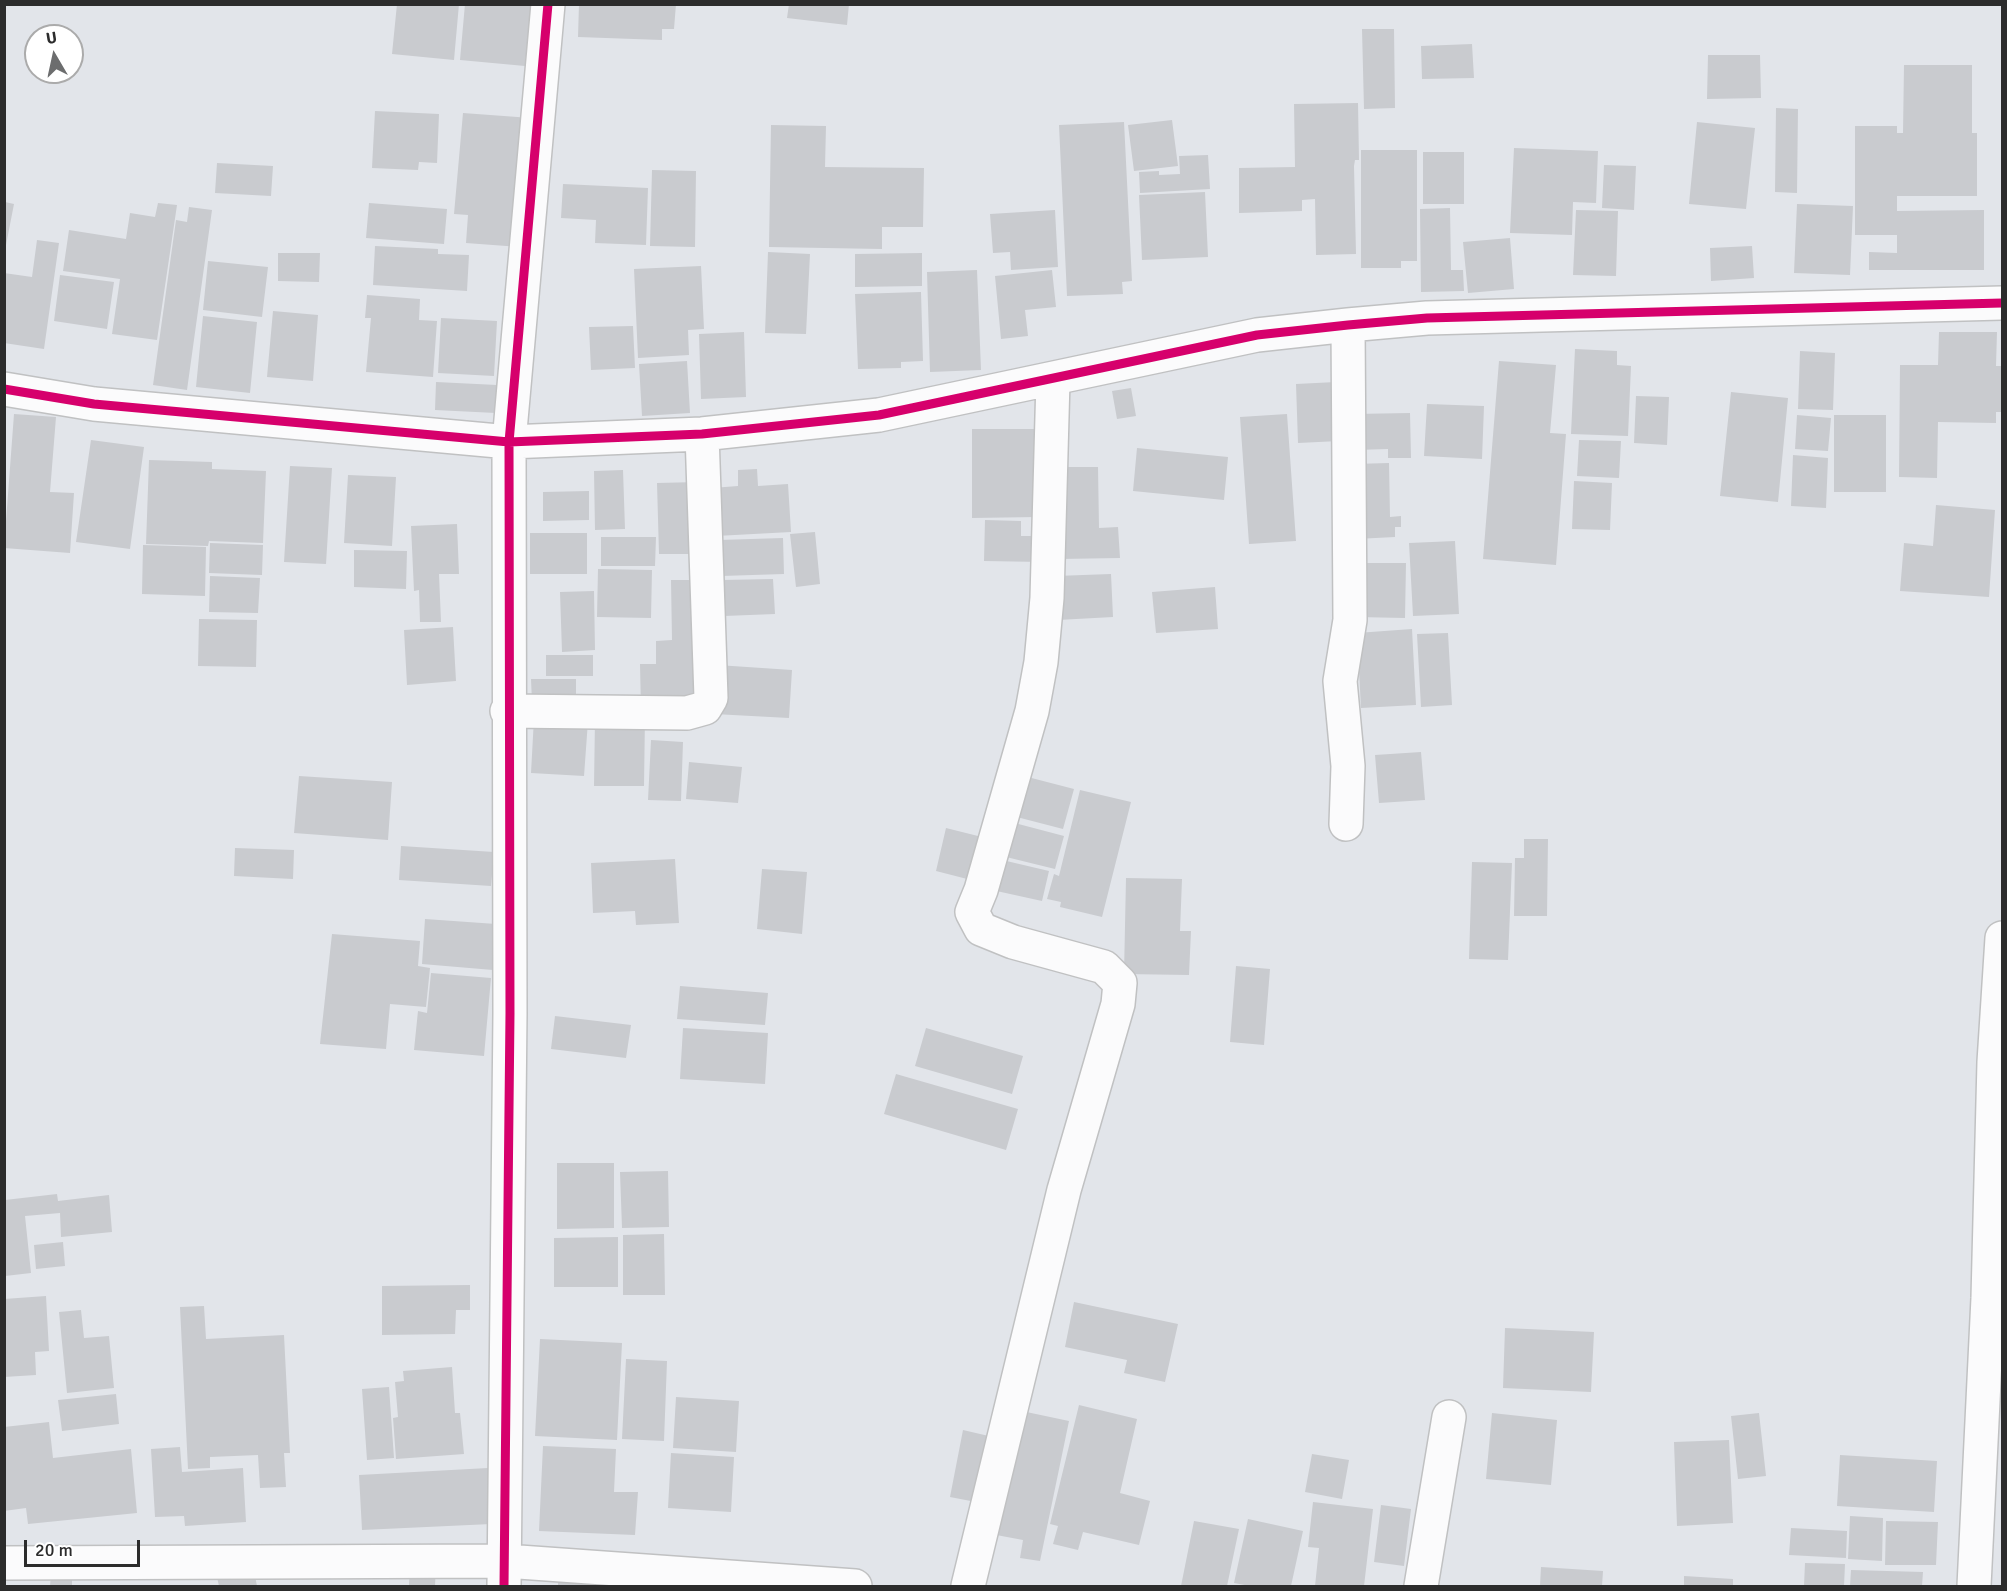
<!DOCTYPE html>
<style>
body{margin:0}
#map{position:relative;width:2007px;height:1591px;overflow:hidden;background:#e2e5ea;font-family:Signika,sans-serif}
canvas{display:block}
.frame{position:absolute;inset:0;border:6px solid #2c2c2c;pointer-events:none}
.north{position:absolute;left:24px;top:24px;width:60px;height:60px;box-sizing:border-box;background:#fff;border:2px solid #ababab;border-radius:50%;rotate:351deg;font-size:16px;font-weight:700;line-height:24px;text-align:center;color:#2c2c2c}
.north::after{content:'';display:block;margin:auto;width:21px;height:27px;background:#6c6d6e;clip-path:polygon(50% 0,100% 100%,50% 72%,0 100%)}
.scale{position:absolute;left:24px;top:1540px;width:116px;height:27px;box-sizing:border-box;border:3px solid #2c2c2c;border-top:0;padding-left:8px;font-size:18px;line-height:21px;white-space:nowrap;color:#2c2c2c;-webkit-text-stroke:4px #fff;paint-order:stroke}
</style>
<div id="map">
<canvas width="2007" height="1591"></canvas>
<div class="frame"></div>
<div class="north">U</div>
<div class="scale">20 m</div>
</div>
<script>
const ctx = document.querySelector('canvas').getContext('2d');
ctx.lineJoin = 'round';
function fillPath(path, color) { ctx.fillStyle = color; ctx.fill(path, 'evenodd'); }
const poly = rows => new Path2D(rows.map(r => 'M' + r).join(''));
function strokePath(path, color, width, dash) { ctx.strokeStyle = color; ctx.lineWidth = width; ctx.lineCap = dash ? 'butt' : 'round'; ctx.setLineDash(dash || []); ctx.stroke(path); }
const building = poly([
 [397,4,459,4,454,60,392,54],
 [465,4,531,4,525,66,460,60],
 [579,4,676,4,674,29,662,29,662,40,578,37],
 [789,4,849,4,847,25,787,18],
 [1362,29,1394,29,1395,108,1364,109],
 [1472,44,1474,78,1422,79,1421,46],
 [1708,55,1760,55,1761,98,1707,99],
 [1904,65,1972,65,1972,133,1977,133,1977,196,1897,196,1897,211,1984,210,1984,270,1869,270,1869,252,1897,253,1897,235,1855,235,1855,126,1897,126,1897,133,1903,133],
 [1358,103,1359,160,1355,160,1354,166,1356,254,1316,255,1315,199,1302,200,1302,211,1239,213,1239,168,1295,167,1294,104],
 [1776,108,1798,109,1797,193,1775,192],
 [375,111,439,114,437,163,419,162,418,170,372,168],
 [463,113,531,118,520,247,466,243,468,215,454,214],
 [1172,120,1178,166,1134,171,1128,125],
 [1124,122,1132,281,1122,282,1123,294,1067,296,1059,125],
 [1697,122,1755,128,1746,209,1689,204],
 [771,125,826,126,825,167,924,168,923,227,882,227,882,249,769,247],
 [1514,148,1598,151,1596,203,1573,202,1572,235,1510,233],
 [1361,150,1417,150,1417,261,1401,261,1401,268,1361,268],
 [1423,152,1464,152,1464,204,1423,204],
 [1208,155,1210,189,1140,193,1139,172,1159,171,1159,175,1180,174,1179,156],
 [217,163,273,166,271,196,215,193],
 [1604,165,1636,166,1634,210,1602,208],
 [652,170,696,171,695,247,650,246],
 [563,184,648,188,646,245,595,243,596,220,561,218],
 [1205,192,1208,257,1142,260,1139,195],
 [5,202,14,204,6,245,5,245],
 [158,203,177,205,157,340,112,334,120,279,63,271,69,230,126,239,130,213,155,217],
 [369,203,447,209,444,244,366,238],
 [1797,204,1853,206,1850,275,1794,273],
 [189,207,212,210,187,390,153,385,176,220,187,222],
 [1450,208,1451,270,1463,270,1464,291,1421,292,1420,209],
 [1055,210,1058,267,1011,270,1010,252,993,253,990,214],
 [1576,210,1618,211,1616,276,1573,275],
 [1510,238,1514,289,1468,293,1463,242],
 [37,240,59,243,44,349,4,343,4,273,32,277],
 [375,246,438,249,438,254,469,255,467,291,373,285],
 [1752,246,1754,278,1711,281,1710,248],
 [768,252,810,254,806,334,765,333],
 [278,253,320,253,319,282,278,281],
 [922,253,922,286,855,287,855,254],
 [208,261,268,267,262,317,203,310],
 [701,266,704,329,688,330,689,355,638,358,634,269],
 [977,270,981,370,930,372,927,272],
 [1052,270,1056,307,1025,310,1028,336,1001,339,995,276],
 [60,275,114,282,107,329,54,321],
 [921,292,923,361,901,362,901,368,858,369,855,294],
 [367,295,420,299,419,320,437,321,433,377,366,372,371,318,365,318],
 [273,311,318,315,313,381,267,377],
 [203,316,257,322,250,393,196,387],
 [441,318,497,321,494,376,438,373],
 [633,326,635,368,591,370,589,327],
 [744,332,746,397,701,399,699,334],
 [1939,332,1997,332,1996,366,2002,366,2002,412,1996,412,1996,423,1938,422,1937,478,1899,477,1900,365,1938,365],
 [1575,349,1617,351,1617,365,1631,366,1628,436,1571,434],
 [1800,351,1835,353,1833,410,1798,409],
 [687,361,690,413,642,416,639,364],
 [1499,361,1556,365,1550,433,1566,434,1556,565,1483,559],
 [436,382,497,385,496,413,435,410],
 [1336,382,1339,441,1298,443,1296,384],
 [1131,388,1136,416,1117,419,1112,391],
 [1731,392,1788,398,1778,502,1720,496],
 [1636,396,1669,397,1667,445,1634,443],
 [1427,404,1484,406,1482,459,1424,456],
 [1410,413,1411,458,1388,458,1388,449,1355,450,1354,414],
 [14,414,56,417,50,492,74,493,70,553,4,548],
 [1287,414,1296,541,1249,544,1240,417],
 [1797,415,1831,418,1828,451,1795,449],
 [1834,415,1886,415,1886,492,1834,492],
 [972,429,1037,429,1037,517,972,518],
 [91,440,144,447,130,549,76,542],
 [1579,440,1621,441,1619,478,1577,476],
 [1137,448,1228,457,1224,500,1133,491],
 [1793,455,1828,458,1826,508,1791,506],
 [149,460,212,462,212,469,266,471,263,543,209,541,208,546,146,544],
 [1389,463,1390,517,1401,516,1401,527,1395,527,1395,537,1356,539,1354,464],
 [290,466,332,468,326,564,284,562],
 [1057,467,1098,467,1099,528,1118,527,1120,558,1059,559],
 [757,469,758,486,788,484,791,532,716,536,712,488,738,486,738,470],
 [623,470,625,529,595,530,594,471],
 [348,475,396,477,392,546,344,543],
 [1574,481,1612,483,1610,530,1572,529],
 [698,482,701,554,659,554,657,483],
 [589,491,589,520,543,521,543,492],
 [1936,505,1995,510,1989,597,1900,591,1904,543,1933,546],
 [985,520,1021,521,1021,536,1044,536,1043,562,984,561],
 [457,524,459,574,439,574,441,622,420,622,419,590,414,591,411,526],
 [815,532,820,584,796,587,790,534],
 [530,533,587,533,587,574,530,574],
 [601,537,656,537,655,566,601,566],
 [783,538,784,574,721,576,719,540],
 [1455,541,1459,614,1413,616,1409,543],
 [210,543,263,545,262,575,209,573],
 [143,545,206,547,205,596,142,594],
 [354,550,407,551,406,589,354,587],
 [1358,563,1406,563,1405,618,1357,617],
 [598,569,652,570,651,618,597,617],
 [1111,574,1113,617,1058,620,1056,576],
 [210,576,260,578,258,613,209,612],
 [773,579,775,614,724,616,722,580],
 [671,580,699,580,701,708,641,709,640,664,656,664,656,641,672,640],
 [1215,587,1218,629,1156,633,1152,592],
 [594,591,595,650,562,652,560,592],
 [199,619,257,620,256,667,198,666],
 [453,627,456,681,407,685,404,630],
 [1412,629,1416,705,1361,708,1357,633],
 [1448,633,1452,705,1421,707,1417,634],
 [546,655,593,655,593,676,546,676],
 [717,665,792,670,789,718,714,714],
 [531,679,576,679,576,702,532,702],
 [645,715,644,786,594,786,595,719],
 [534,718,588,721,584,776,531,773],
 [651,740,683,742,681,801,648,800],
 [1421,752,1425,800,1379,803,1375,755],
 [689,762,742,767,738,803,686,799],
 [1020,775,1074,789,1063,829,1009,815],
 [299,776,392,782,388,840,294,833],
 [1080,790,1131,802,1102,917,1060,907,1061,902,1047,899,1054,874,1059,876],
 [1007,821,1064,836,1055,869,998,855],
 [946,828,986,838,975,881,936,871],
 [1524,839,1548,839,1547,916,1514,916,1515,858,1524,858],
 [401,846,494,852,491,886,399,880],
 [235,848,294,850,293,879,234,876],
 [675,859,679,923,636,925,635,911,593,913,591,863],
 [998,859,1049,871,1042,901,992,890],
 [1472,862,1512,863,1508,960,1469,959],
 [762,869,807,872,802,934,757,929],
 [1126,878,1182,879,1180,931,1191,931,1189,975,1124,974],
 [425,919,496,924,493,970,422,964],
 [332,934,420,941,418,966,430,968,426,1007,390,1004,386,1049,320,1044],
 [1236,966,1270,969,1264,1045,1230,1042],
 [431,973,491,978,484,1056,414,1050,418,1011,427,1013],
 [680,986,768,993,765,1025,677,1019],
 [555,1016,631,1025,626,1058,551,1049],
 [683,1028,768,1033,765,1084,680,1079],
 [926,1028,1023,1056,1012,1094,915,1066],
 [896,1074,1018,1109,1006,1150,884,1114],
 [557,1163,614,1163,614,1228,557,1229],
 [668,1171,669,1227,622,1228,620,1172],
 [57,1194,58,1201,109,1195,112,1232,61,1237,60,1213,25,1216,31,1273,5,1276,5,1200],
 [664,1234,665,1295,623,1295,623,1235],
 [618,1237,618,1287,554,1287,554,1238],
 [63,1242,65,1266,36,1269,34,1245],
 [470,1285,470,1310,456,1310,455,1334,382,1335,382,1286],
 [46,1296,49,1351,35,1352,36,1375,4,1377,4,1299],
 [1074,1302,1178,1324,1165,1382,1124,1373,1127,1360,1065,1347],
 [204,1306,206,1339,284,1335,290,1453,284,1453,286,1487,260,1488,258,1455,210,1457,210,1468,188,1469,180,1307],
 [81,1310,84,1338,109,1336,114,1388,67,1393,59,1312],
 [1505,1328,1594,1332,1591,1392,1503,1388],
 [540,1339,622,1343,617,1440,535,1436],
 [626,1359,667,1361,664,1441,622,1439],
 [452,1367,455,1413,460,1413,464,1454,396,1459,393,1418,398,1417,395,1382,404,1381,403,1371],
 [389,1387,394,1458,367,1460,362,1389],
 [116,1394,119,1424,62,1431,58,1400],
 [676,1397,739,1401,736,1452,673,1448],
 [1079,1405,1137,1419,1120,1493,1150,1501,1139,1545,1083,1532,1078,1550,1053,1544,1058,1526,1050,1524],
 [1017,1410,1069,1421,1040,1561,1020,1558,1023,1540,991,1534],
 [1492,1413,1557,1420,1551,1485,1486,1479],
 [1759,1413,1766,1476,1738,1479,1731,1416],
 [49,1422,53,1458,131,1449,137,1513,28,1524,26,1508,4,1511,4,1427],
 [963,1430,993,1437,981,1503,950,1497],
 [1729,1440,1733,1523,1677,1526,1674,1442],
 [543,1446,616,1449,614,1492,638,1492,635,1535,539,1531],
 [180,1447,182,1472,243,1468,246,1522,185,1526,184,1516,155,1517,151,1449],
 [671,1453,734,1457,731,1512,668,1508],
 [1312,1454,1349,1460,1342,1499,1305,1492],
 [1840,1455,1937,1461,1934,1512,1837,1506],
 [488,1468,491,1524,362,1530,359,1475],
 [1313,1502,1373,1509,1364,1586,1315,1586,1319,1548,1308,1547],
 [1381,1505,1411,1509,1404,1566,1374,1562],
 [1850,1516,1883,1518,1882,1561,1848,1559],
 [1248,1519,1303,1531,1291,1586,1250,1586,1234,1583],
 [1194,1521,1239,1529,1227,1586,1181,1586],
 [1886,1521,1938,1522,1936,1565,1885,1565],
 [1791,1528,1847,1531,1846,1558,1789,1555],
 [410,1562,436,1564,435,1586,409,1586],
 [1805,1563,1845,1564,1844,1586,1804,1586],
 [253,1566,257,1586,219,1586,216,1573],
 [1541,1567,1603,1571,1602,1586,1540,1586],
 [1851,1570,1923,1572,1922,1586,1850,1586],
 [51,1574,72,1575,72,1586,50,1586],
 [1684,1576,1733,1579,1733,1586,1684,1586],
 [621,1580,621,1586,558,1586,558,1582]
]);
const minor = poly([
 [4,389,94,404,509,442,702,434,879,415,1257,335,1348,325,1427,318,2002,303],
 [507,711,687,713,705,708,711,698,702,434],
 [1346,824,1348,766,1340,681,1350,620,1348,325],
 [4,1563,505,1561,855,1586],
 [504,1586,510,1013,509,442,548,4],
 [968,1586,1064,1190,1118,1004,1120,983,1104,967,1013,942,981,929,972,912,981,890,1032,711,1041,662,1047,598,1053,380],
 [1421,1586,1449,1417],
 [1974,1586,1988,1298,1994,1062,2002,938]
]);
const cycleway = poly([
 [4,389,94,404,509,442,702,434,879,415,1257,335,1348,325,1427,318,2002,303],
 [504,1586,510,1013,509,442,548,4]
]);
fillPath(building, '#c9cbcf');
strokePath(minor, '#c0c1c2', 36);
strokePath(minor, '#fbfbfc', 33);
strokePath(cycleway, '#d6006c', 9);
</script>
